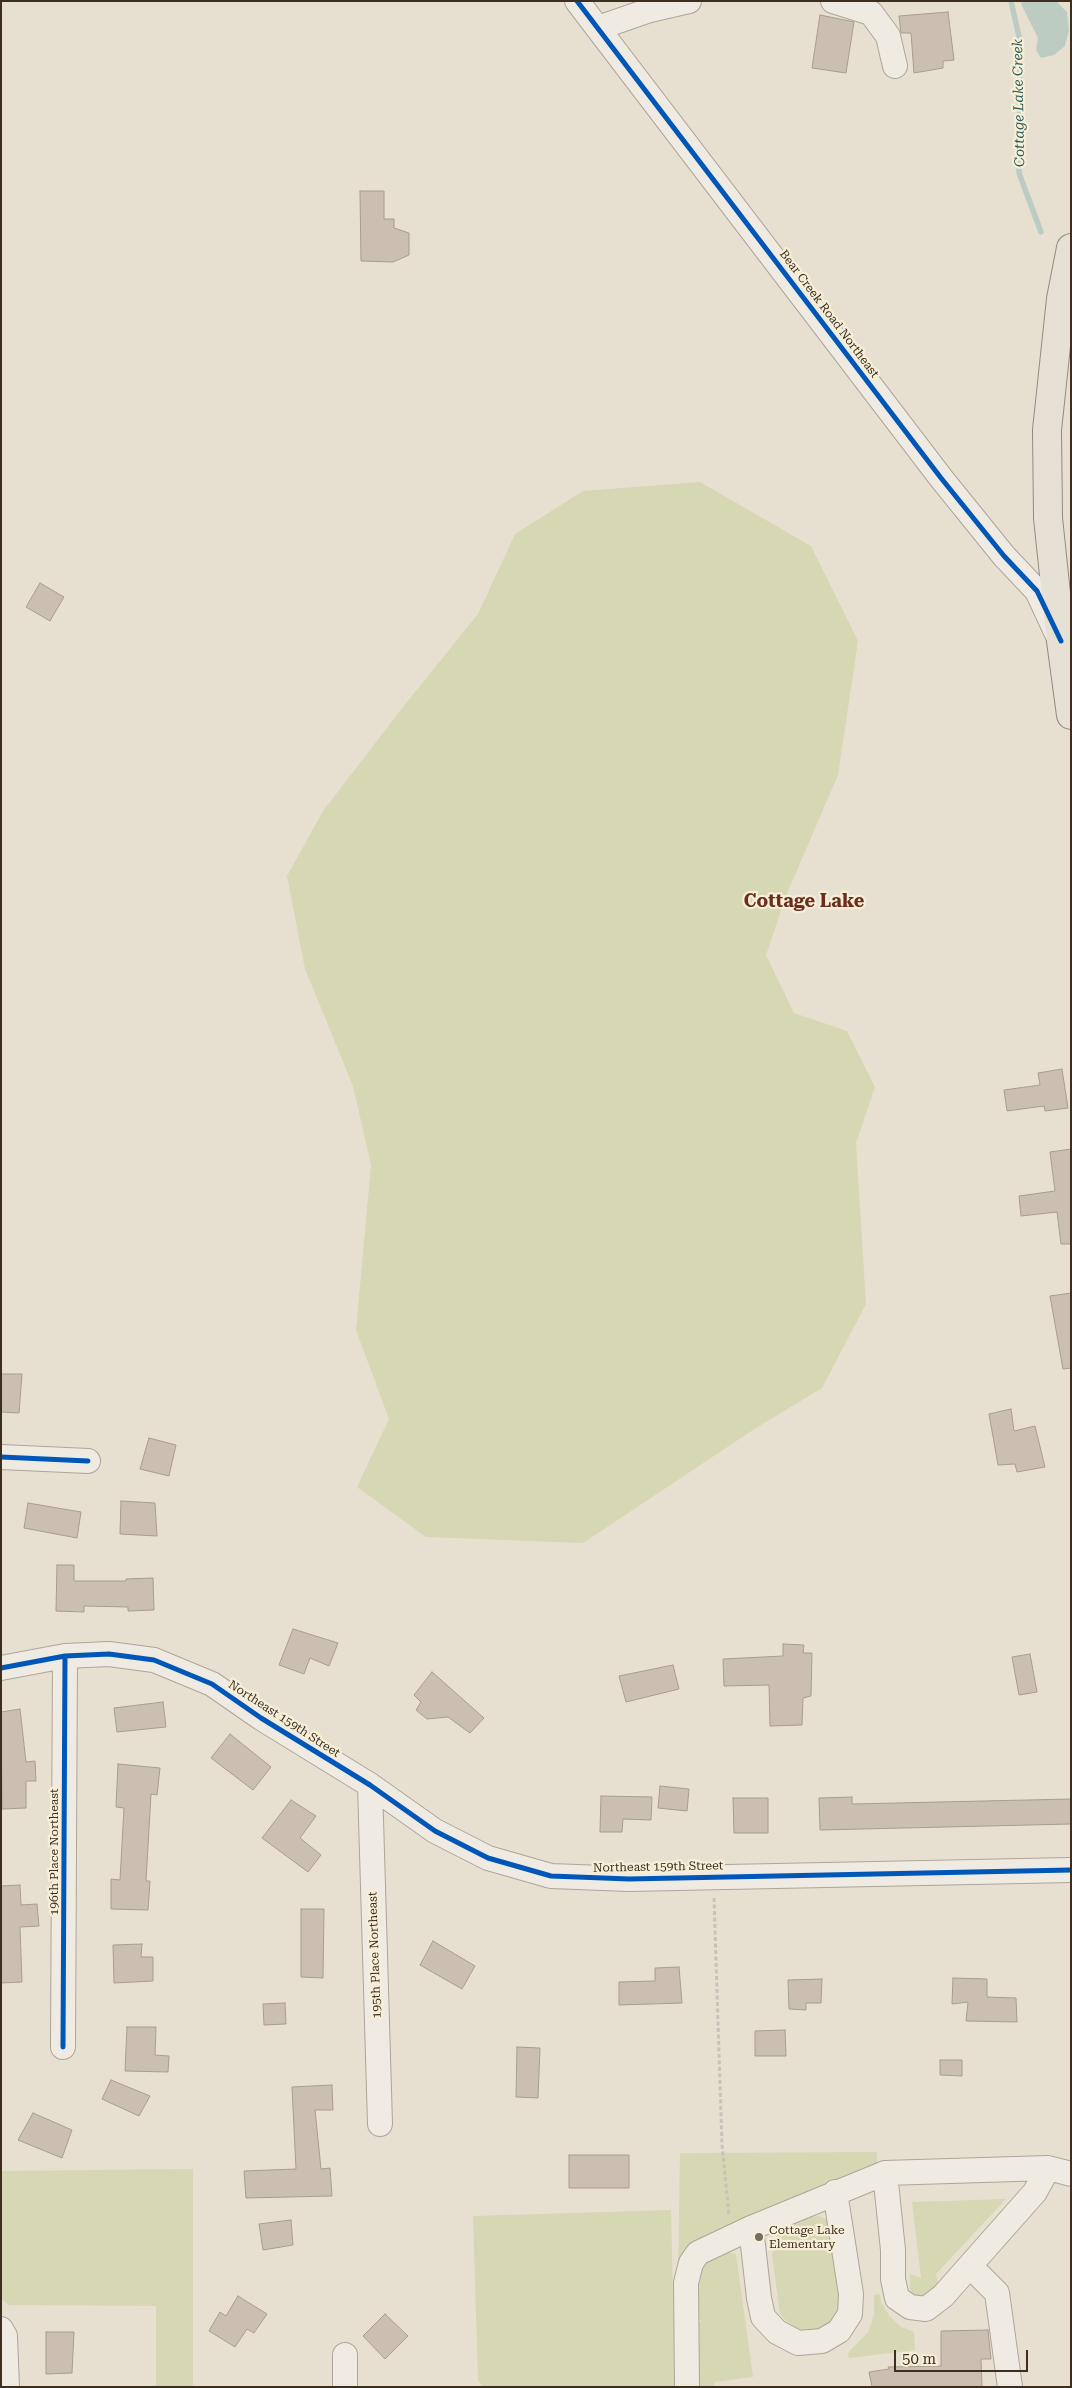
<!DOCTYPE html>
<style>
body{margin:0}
#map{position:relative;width:1072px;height:2388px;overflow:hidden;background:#e7e0d1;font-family:"Roboto Serif",serif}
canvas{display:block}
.frame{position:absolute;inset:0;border:2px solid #3d2e20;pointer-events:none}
.scale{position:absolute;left:894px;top:2350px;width:134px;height:22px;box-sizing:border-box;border:2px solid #3d2e20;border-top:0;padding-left:6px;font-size:15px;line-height:18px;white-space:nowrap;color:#3d2e20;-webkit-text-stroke:4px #f7eed8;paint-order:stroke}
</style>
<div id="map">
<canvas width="1072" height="2388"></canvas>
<div class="frame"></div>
<div class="scale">50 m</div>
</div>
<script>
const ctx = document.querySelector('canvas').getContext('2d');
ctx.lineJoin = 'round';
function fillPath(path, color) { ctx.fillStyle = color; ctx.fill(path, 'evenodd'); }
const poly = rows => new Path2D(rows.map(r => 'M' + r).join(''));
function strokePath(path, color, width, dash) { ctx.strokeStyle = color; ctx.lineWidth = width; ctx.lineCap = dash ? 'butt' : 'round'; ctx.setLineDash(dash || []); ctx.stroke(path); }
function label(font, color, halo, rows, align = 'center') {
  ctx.font = font + ' "Roboto Serif",serif'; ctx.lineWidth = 4.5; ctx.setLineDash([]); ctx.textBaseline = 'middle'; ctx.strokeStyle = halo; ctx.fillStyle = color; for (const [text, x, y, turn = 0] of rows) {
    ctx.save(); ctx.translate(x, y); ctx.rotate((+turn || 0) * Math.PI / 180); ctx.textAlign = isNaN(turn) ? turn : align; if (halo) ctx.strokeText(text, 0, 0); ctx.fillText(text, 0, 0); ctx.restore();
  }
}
const green = poly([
 [700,482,811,546,858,641,838,775,786,896,766,955,794,1013,847,1031,875,1087,856,1143,866,1304,822,1388,756,1428,583,1543,426,1537,357,1487,389,1419,356,1330,371,1165,353,1086,305,969,287,876,323,811,403,707,478,614,515,534,583,491],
 [877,2152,877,2163,717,2235,678,2276,680,2153],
 [193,2169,193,2387,156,2387,156,2306,9,2305,1,2299,1,2171],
 [1006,2199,936,2274,940,2289,930,2300,914,2296,910,2289,910,2274,921,2278,912,2202],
 [671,2210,675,2387,484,2387,478,2381,473,2216],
 [820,2216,827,2220,832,2227,842,2304,828,2328,806,2333,788,2323,780,2314,772,2255,777,2236,785,2229,810,2217],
 [726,2252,736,2254,753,2377,714,2382,715,2387,696,2387,696,2322,702,2321,698,2318,695,2297,702,2263],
 [880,2294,881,2302,890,2317,901,2327,914,2332,915,2350,849,2358,848,2353,868,2332,874,2315,874,2295]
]);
const water = poly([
 [1023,1,1056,1,1067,12,1069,30,1065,46,1054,55,1041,58,1036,50,1038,38,1021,4]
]);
const stream = poly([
 [1011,1,1020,41,1019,173,1041,232]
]);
const building = poly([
 [948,12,954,60,943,61,943,68,914,73,911,33,901,33,899,16,948,12],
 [820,15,854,22,846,73,812,68,820,15],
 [360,191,384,191,384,219,394,219,394,228,409,233,409,255,393,262,361,261,360,191],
 [40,583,64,597,50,621,26,607,40,583],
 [1062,1069,1068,1108,1045,1111,1044,1106,1007,1111,1004,1090,1040,1085,1038,1073,1062,1069],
 [1071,1149,1071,1244,1061,1244,1057,1212,1021,1216,1019,1196,1055,1191,1050,1152,1071,1149],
 [1071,1293,1071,1368,1063,1369,1050,1296,1071,1293],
 [1,1374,22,1374,19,1413,1,1412,1,1374],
 [1011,1409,1014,1431,1035,1426,1045,1467,1017,1472,1015,1464,998,1465,989,1414,1011,1409],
 [149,1438,176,1445,169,1476,140,1469,149,1438],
 [121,1501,155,1503,157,1536,120,1534,121,1501],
 [28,1503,81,1512,77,1538,24,1528,28,1503],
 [57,1565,74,1565,74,1581,126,1581,126,1579,153,1578,154,1610,128,1611,128,1607,84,1606,84,1612,56,1611,57,1565],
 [293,1629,338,1643,329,1666,310,1658,304,1674,279,1665,293,1629],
 [783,1644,804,1645,803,1653,812,1653,811,1696,803,1698,802,1725,770,1726,769,1685,724,1686,723,1659,783,1656,783,1644],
 [1030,1654,1037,1692,1019,1695,1012,1657,1030,1654],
 [673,1665,679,1689,626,1702,619,1676,673,1665],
 [432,1672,484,1718,470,1733,448,1717,427,1719,416,1710,421,1702,414,1695,432,1672],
 [163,1702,166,1727,117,1732,114,1708,163,1702],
 [20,1709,26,1762,35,1761,36,1781,26,1781,26,1808,2,1809,1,1712,20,1709],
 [230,1734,271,1767,253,1790,211,1758,230,1734],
 [118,1764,160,1768,157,1795,151,1794,146,1881,150,1881,148,1910,111,1909,111,1879,120,1880,124,1808,116,1807,118,1764],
 [660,1786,689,1789,687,1811,658,1808,660,1786],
 [601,1796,652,1797,651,1820,623,1819,622,1832,600,1832,601,1796],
 [852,1797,852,1804,1071,1799,1071,1824,820,1830,819,1798,852,1797],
 [733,1798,768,1798,768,1833,734,1833,733,1798],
 [291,1800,316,1816,300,1838,321,1855,308,1872,262,1838,291,1800],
 [20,1885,21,1905,37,1904,39,1926,20,1927,22,1982,1,1983,1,1886,20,1885],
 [301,1909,324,1909,323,1978,301,1977,301,1909],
 [433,1941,475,1966,462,1989,420,1965,433,1941],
 [142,1944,141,1957,153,1957,153,1981,114,1983,113,1945,142,1944],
 [679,1967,682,2003,619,2005,619,1982,655,1981,655,1968,679,1967],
 [953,1978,987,1979,987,1997,1016,1998,1017,2022,966,2021,968,2002,952,2004,953,1978],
 [822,1979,821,2003,806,2003,806,2010,789,2009,788,1980,822,1979],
 [285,2003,286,2024,264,2025,263,2004,285,2003],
 [127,2027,156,2027,155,2055,169,2056,168,2072,125,2071,127,2027],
 [785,2030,786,2056,755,2056,755,2031,785,2030],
 [517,2047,540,2048,538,2098,516,2097,517,2047],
 [940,2060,962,2060,962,2076,940,2075,940,2060],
 [111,2080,150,2096,139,2116,102,2099,111,2080],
 [332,2085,333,2110,315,2110,321,2169,330,2168,332,2196,246,2198,244,2171,296,2169,292,2087,332,2085],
 [33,2113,72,2130,62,2158,18,2140,33,2113],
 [569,2155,629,2155,629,2188,569,2188,569,2155],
 [291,2220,293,2245,263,2250,259,2224,291,2220],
 [238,2296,267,2314,254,2333,247,2329,235,2347,209,2331,220,2312,226,2316,238,2296],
 [385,2314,408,2336,385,2359,363,2336,385,2314],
 [988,2330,991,2359,981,2359,982,2387,872,2387,869,2372,889,2369,888,2367,941,2366,941,2331,988,2330],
 [46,2332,74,2332,72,2373,46,2374,46,2332]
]);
const path = poly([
 [714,1898,722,2145,729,2216]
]);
const minor = poly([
 [577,1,941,478,1004,556,1037,591,1057,634],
 [833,1,871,13,888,36,895,66],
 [598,28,650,10,689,1],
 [1,1457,88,1461],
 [1,1668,65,1656,109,1654,154,1660,212,1684,261,1718,370,1785,435,1831,488,1858,551,1876,629,1879,1071,1870],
 [370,1785,380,2124],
 [63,2047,65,1656],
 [885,2173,893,2250,893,2279,897,2298,910,2307,926,2309,943,2296,1035,2192,1048,2168],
 [751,2228,759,2298,763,2317,777,2332,798,2343,822,2341,839,2331,850,2314,851,2294,835,2192],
 [970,2266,997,2293,1010,2387],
 [1,2329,5,2336,7,2387],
 [345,2355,345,2387],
 [687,2387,686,2283,691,2263,698,2253,751,2228,885,2173,1048,2168,1071,2174]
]);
const major = poly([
 [1071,248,1061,299,1047,430,1048,518,1061,641,1071,715]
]);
const cycleway = poly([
 [577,1,941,478,1004,556,1037,591,1061,641],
 [1,1457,88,1461],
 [1,1668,65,1656,109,1654,154,1660,212,1684,261,1718,370,1785,435,1831,488,1858,551,1876,629,1879,1071,1870],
 [63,2047,65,1656]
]);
const markers = [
 [759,2237,5,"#786c5e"]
];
const streetNames = [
 ["Bear Creek Road Northeast",829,314,53],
 ["Northeast 159th Street",284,1719,33],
 ["196th Place Northeast",54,1852,-90],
 ["Northeast 159th Street",658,1867,-1],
 ["195th Place Northeast",375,1955,-92]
];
const poiNames = [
 ["Cottage Lake",769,2230],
 ["Elementary",769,2244]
];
const waterNames = [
 ["Cottage Lake Creek",1019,103,-91]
];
const districtNames = [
 ["Cottage Lake",804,902]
];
fillPath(green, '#d6d7b3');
fillPath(water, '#bcccc2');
strokePath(stream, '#bcccc2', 5.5);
fillPath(building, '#cbbfb2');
strokePath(building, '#a89c90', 1);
strokePath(minor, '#ada599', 26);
strokePath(major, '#928b80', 30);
strokePath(path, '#c8c2b9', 3, [4, 2.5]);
strokePath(minor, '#efebe3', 24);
strokePath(major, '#e6e1d4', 28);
strokePath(cycleway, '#0057b8', 5);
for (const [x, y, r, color] of markers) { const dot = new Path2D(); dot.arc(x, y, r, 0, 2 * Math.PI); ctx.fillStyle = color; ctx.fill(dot); strokePath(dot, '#f7eed8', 2); }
label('12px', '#3d2e20', '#f7eed8', streetNames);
label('12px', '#3d2e20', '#f7eed8', poiNames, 'left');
label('italic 14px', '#2f5d5a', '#f7eed8', waterNames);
label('bold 18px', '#6b2e1e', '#f7eed8', districtNames);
</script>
